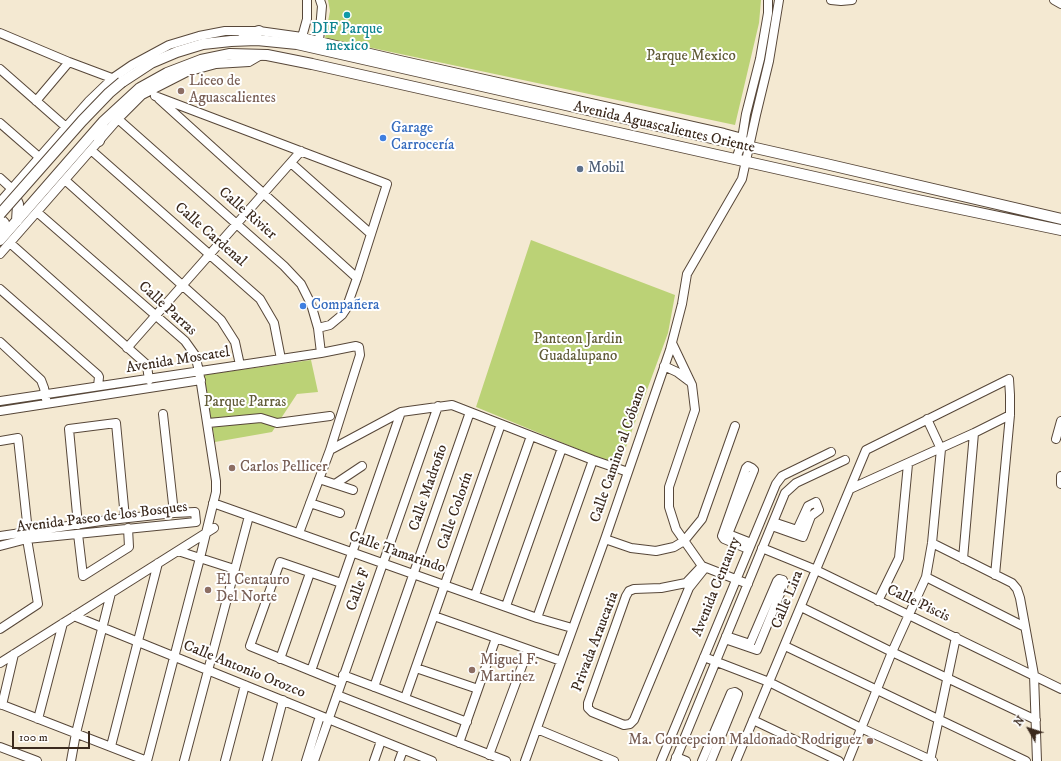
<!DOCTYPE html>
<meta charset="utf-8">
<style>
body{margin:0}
#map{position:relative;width:1061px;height:761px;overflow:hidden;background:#f4e9d2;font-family:"IM FELL DW Pica",serif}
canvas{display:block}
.north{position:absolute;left:1009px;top:709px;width:40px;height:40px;-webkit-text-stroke:3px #fff;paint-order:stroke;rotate:309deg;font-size:11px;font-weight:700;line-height:16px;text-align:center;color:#3b2a1e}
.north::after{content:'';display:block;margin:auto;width:14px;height:18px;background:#3b2a1e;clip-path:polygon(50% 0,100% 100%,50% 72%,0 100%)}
.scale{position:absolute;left:12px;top:731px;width:78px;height:18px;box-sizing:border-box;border:2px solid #3b2a1e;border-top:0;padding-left:5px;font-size:12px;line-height:14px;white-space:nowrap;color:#3b2a1e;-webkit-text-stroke:3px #fff;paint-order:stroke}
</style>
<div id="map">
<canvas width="1061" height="761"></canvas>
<div class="north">N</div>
<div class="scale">100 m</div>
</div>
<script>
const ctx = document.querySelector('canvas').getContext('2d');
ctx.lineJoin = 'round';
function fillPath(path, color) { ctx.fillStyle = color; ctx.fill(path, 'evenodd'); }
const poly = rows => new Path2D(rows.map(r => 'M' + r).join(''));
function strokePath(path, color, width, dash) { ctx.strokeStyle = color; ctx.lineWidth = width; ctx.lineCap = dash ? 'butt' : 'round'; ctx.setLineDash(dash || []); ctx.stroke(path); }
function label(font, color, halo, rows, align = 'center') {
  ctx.font = font + ' "IM FELL DW Pica",serif'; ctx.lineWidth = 4; ctx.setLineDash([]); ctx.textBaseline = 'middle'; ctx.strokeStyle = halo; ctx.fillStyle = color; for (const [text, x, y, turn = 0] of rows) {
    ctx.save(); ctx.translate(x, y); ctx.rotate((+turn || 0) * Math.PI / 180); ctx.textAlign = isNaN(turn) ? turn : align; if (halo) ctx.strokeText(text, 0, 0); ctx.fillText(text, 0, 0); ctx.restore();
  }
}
const green = poly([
 [328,0,761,0,759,23,735,125,325,38,330,11],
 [531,240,675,295,668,333,619,466,476,407],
 [311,360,318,392,297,394,272,432,215,442,204,375]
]);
const minor = poly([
 [831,0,841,1,852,0],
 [1054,0,1061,4],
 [0,33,69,62,117,80],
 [302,37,307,19,307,0],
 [319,41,322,6,320,0],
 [0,69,66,127],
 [155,96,387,184,357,278,346,309,342,315,330,325,318,328],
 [159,99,357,278],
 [36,101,69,62],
 [118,119,284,266,301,284,311,304,318,328,321,353],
 [0,123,39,157],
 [91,150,260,299,274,323,281,359],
 [736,159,741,145,746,114,760,59,768,13,768,0],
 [291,163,371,234],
 [0,178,11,188],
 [65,180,221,320,235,342,240,365],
 [0,202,89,101,113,78,132,65,169,45,199,36,225,31,259,31,302,37,400,60,724,133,739,137,745,141,749,147],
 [37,212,185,341,195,355,199,371,216,481,216,492,200,558,147,761],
 [10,243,146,364,147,366,149,380],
 [0,254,118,119,142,95,187,72,216,64,249,62,261,55],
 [0,289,98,375,99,377,98,386],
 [0,342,41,380,44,388,46,399],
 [672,343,692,385,695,410,669,487,669,507,676,529,702,566,748,584],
 [127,348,301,151],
 [664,366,677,372,689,381],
 [0,401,321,353,356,346,359,347,360,355,330,450,299,533],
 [0,411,201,380],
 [163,414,174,513],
 [208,423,261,418,277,423,330,416],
 [1056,439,1061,421],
 [0,441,18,438,28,532],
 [330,450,401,412,452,405,593,460,628,472],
 [1061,476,1061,484],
 [319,479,353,490],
 [335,484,362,466],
 [850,489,974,433,1010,415],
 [213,503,537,618,572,628],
 [310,503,340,513],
 [78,525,69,429,116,423,125,518],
 [772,526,803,537,811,516,819,510,816,502,808,506,797,530,773,522],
 [78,534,83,576,129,547,128,528],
 [0,536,101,521,174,513,195,512,196,522,27,539,0,546],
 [605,539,631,548,656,551,674,547,684,541,702,519,735,426],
 [932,543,1012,583,1017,589,1020,598,1034,675,1037,761],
 [762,548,816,570,1061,689],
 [748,549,724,539,722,536,746,468,748,466,752,468,754,470,728,534,751,543],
 [178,551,234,569],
 [963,559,974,433],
 [702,566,686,583,661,588,634,589,629,591,626,596,588,703,588,708,592,712,624,725,630,724,634,720,689,588,705,568],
 [926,577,1025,627],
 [475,595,531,436],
 [878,601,899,558,908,464],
 [506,606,562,448],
 [801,607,892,652,1036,720],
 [74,616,432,761],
 [434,616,561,661],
 [537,618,593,460],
 [0,629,38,604,27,539],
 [725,639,757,650,784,584,783,580,779,579,777,581,750,644,726,636],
 [785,646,1026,761],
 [704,657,769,682,861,728,933,761],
 [280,659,310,573],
 [0,663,214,528],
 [416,668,478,689],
 [311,671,401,412],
 [343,675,467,722],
 [341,683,250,646,280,562,341,583],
 [374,687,470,412],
 [337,695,506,761],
 [405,698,501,424],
 [0,704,147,761],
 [2,705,14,654],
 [38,719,63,623],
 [753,720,839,761],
 [537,729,614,761],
 [459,743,496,638],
 [111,746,158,563],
 [0,747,37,761],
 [489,755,528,650],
 [676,757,686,761],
 [71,761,76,733,111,593],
 [184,761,249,516],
 [225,761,245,685],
 [267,761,283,700],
 [306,761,320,716],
 [314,761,438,406],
 [374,761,381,741],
 [399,761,403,750],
 [525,761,605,539,670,350,682,304,687,274,742,179,756,115,769,61,779,0],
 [661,761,776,484,782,476,831,452],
 [675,761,785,493,796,483,845,460],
 [702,761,731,693,735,692,738,694,737,697,711,761],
 [736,761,866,450,1009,379,1010,395,1010,415,995,575],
 [848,761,892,652,926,577,932,543,941,449,927,419],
 [930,761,956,637]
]);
const major = poly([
 [241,40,250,34,259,31],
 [122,82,151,63,177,52,203,44,231,41,257,40,297,44,826,164,1061,219],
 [99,141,103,123],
 [11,188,18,204,17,221],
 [0,219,4,223,4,235],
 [0,240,103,122,140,88,167,73,201,60,230,54,267,55,312,64,908,198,1061,230]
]);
const majorBridge = poly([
 [0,214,82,121,109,93,122,82]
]);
const markers = [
 [347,15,4,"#0f9aa8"],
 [181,91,4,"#8d6e63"],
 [383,138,4,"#3f7fe0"],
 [580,169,4,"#5c6f8a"],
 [303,306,4,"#3f7fe0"],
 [232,468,4,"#8d6e63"],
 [208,590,4,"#8d6e63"],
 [472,670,4,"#8d6e63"],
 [870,741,4,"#8d6e63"]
];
const cultureNames = [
 ["DIF Parque",347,30],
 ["mexico",347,47]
];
const parkNames = [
 ["Parque Mexico",691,57],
 ["Panteon Jardin",578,340],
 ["Guadalupano",578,357],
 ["Parque Parras",245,403]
];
const educationNames = [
 ["Liceo de",189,82],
 ["Aguascalientes",189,99],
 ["Carlos Pellicer",240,468],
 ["El Centauro",216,581],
 ["Del Norte",216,598],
 ["Miguel F.",480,661],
 ["Martinez",480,678],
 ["Ma. Concepcion Maldonado Rodriguez",862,741,"right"]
];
const streetNames = [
 ["Avenida Aguascalientes Oriente",664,128,13],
 ["Calle Rivier",247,214,41],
 ["Calle Cardenal",210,235,41],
 ["Calle Parras",167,309,42],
 ["Avenida Moscatel",178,361,-9],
 ["Calle Camino al Cóbano",619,454,-71],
 ["Calle Madroño",429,488,-71],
 ["Calle Colorín",456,511,-71],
 ["Avenida Paseo de los Bosques",102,518,-7],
 ["Calle Tamarindo",397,553,19],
 ["Avenida Centaury",717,587,-68],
 ["Calle F",359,590,-70],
 ["Calle Lira",788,600,-68],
 ["Calle Piscis",918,604,25],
 ["Privada Araucaria",596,642,-69],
 ["Calle Antonio Orozco",244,670,22]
];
const shopNames = [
 ["Garage",391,129],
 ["Carrocería",391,146],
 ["Compañera",311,306]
];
const serviceNames = [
 ["Mobil",588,169]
];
fillPath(green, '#bbd276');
strokePath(minor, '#574739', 10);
strokePath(major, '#574739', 12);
strokePath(minor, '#fff', 8);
strokePath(major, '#fff', 10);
strokePath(majorBridge, '#574739', 12, []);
strokePath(majorBridge, '#fff', 10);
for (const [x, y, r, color] of markers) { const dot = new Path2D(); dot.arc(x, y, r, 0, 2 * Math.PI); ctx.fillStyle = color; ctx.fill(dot); strokePath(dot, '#fff', 1.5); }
label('15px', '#0d838f', '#fff', cultureNames);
label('15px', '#615c38', '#fff', parkNames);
label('15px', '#785e54', '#fff', educationNames, 'left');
label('15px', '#3b2a1e', '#fff', streetNames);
label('15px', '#366cbe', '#fff', shopNames, 'left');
label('15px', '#4e5e75', '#fff', serviceNames, 'left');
</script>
